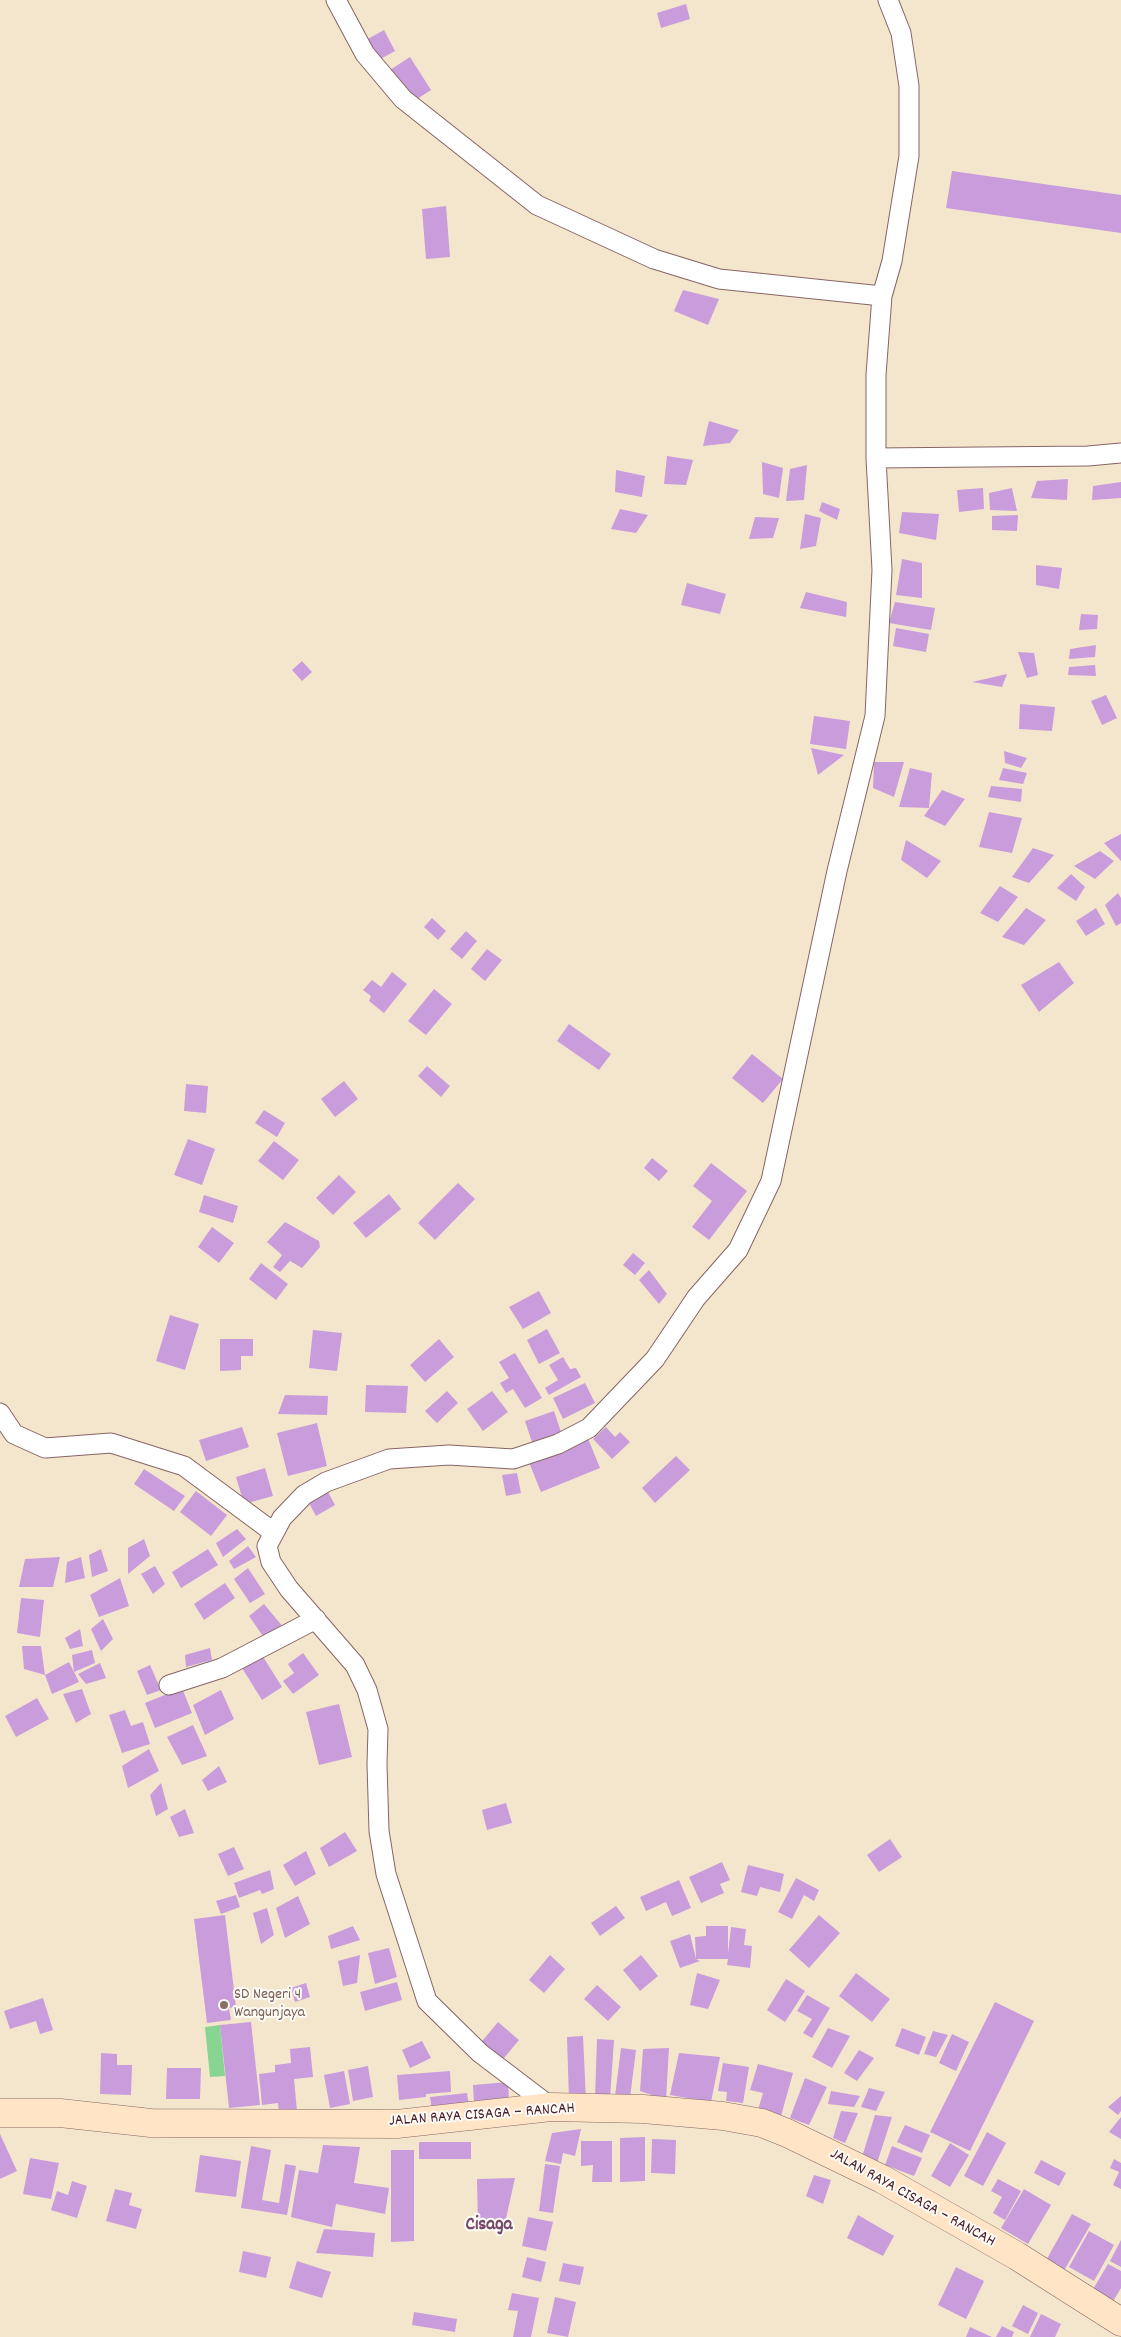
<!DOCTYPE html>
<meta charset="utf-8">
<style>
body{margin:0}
canvas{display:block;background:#f4e6cd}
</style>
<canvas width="1121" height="2337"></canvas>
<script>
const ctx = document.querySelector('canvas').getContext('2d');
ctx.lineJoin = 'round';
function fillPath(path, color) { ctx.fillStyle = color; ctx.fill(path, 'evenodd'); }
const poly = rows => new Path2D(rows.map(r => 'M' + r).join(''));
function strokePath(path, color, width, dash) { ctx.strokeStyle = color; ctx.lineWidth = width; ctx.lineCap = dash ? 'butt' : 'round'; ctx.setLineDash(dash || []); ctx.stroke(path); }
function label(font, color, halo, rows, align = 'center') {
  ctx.font = font + ' Dekko,sans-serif'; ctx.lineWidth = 4; ctx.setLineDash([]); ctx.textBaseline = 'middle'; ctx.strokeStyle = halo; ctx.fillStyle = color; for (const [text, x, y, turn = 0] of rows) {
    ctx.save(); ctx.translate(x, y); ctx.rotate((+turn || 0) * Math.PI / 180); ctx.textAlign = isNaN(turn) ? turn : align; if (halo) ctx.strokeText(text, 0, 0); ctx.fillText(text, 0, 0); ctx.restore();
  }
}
const green = poly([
 [220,2025,225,2076,210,2077,205,2027]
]);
const building = poly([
 [686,4,690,19,661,28,657,13],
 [384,30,395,51,377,61,366,40],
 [410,57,431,90,411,103,390,70],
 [952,171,1121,195,1121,233,946,208],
 [446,206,450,257,426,259,422,209],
 [683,290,719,299,708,325,674,311],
 [709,421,739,430,730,443,703,446],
 [667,456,693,460,686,485,664,484],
 [762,462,783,468,779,498,763,494],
 [807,465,804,500,786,501,790,469],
 [616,470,645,476,642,497,615,492],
 [1068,479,1067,500,1031,498,1037,481],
 [1121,482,1121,498,1092,500,1093,486],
 [983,488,984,509,959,512,957,490],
 [1012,488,1017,511,990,510,989,493],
 [822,502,840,509,837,520,819,511],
 [620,509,648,515,636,533,611,529],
 [902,512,939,514,936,540,899,533],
 [805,514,821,518,816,546,800,549],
 [1018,515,1017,531,992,530,992,516],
 [755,517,779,518,773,538,749,539],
 [902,559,922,563,922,598,896,595],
 [1036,565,1062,568,1059,589,1036,585],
 [687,583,726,594,720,614,681,605],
 [806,592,847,602,846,617,800,608],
 [895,602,935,608,931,630,889,623],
 [1081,614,1098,615,1097,629,1079,630],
 [896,628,929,634,926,652,893,646],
 [1096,645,1095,657,1069,659,1070,649],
 [1018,652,1034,653,1038,675,1027,678],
 [302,661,312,672,302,681,292,670],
 [1095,665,1096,676,1068,675,1069,667],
 [1007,674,1002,687,972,682],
 [1106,695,1117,718,1102,725,1091,701],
 [1020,704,1055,707,1052,731,1019,729],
 [814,716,850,721,846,749,810,744],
 [811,748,844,755,818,775],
 [1004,751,1027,758,1021,768,1005,763],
 [874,762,904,762,894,797,873,788],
 [910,768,932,773,929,808,899,807],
 [1003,768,1027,773,1023,784,999,780],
 [991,786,1022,789,1021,802,988,797],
 [942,790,965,799,945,826,924,816],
 [989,812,1022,818,1012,853,979,847],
 [1121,834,1121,861,1104,843],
 [906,840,941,861,927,878,901,860],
 [1033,848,1054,855,1029,883,1012,877],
 [1100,851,1114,861,1095,879,1074,866],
 [1071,874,1085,887,1076,901,1057,888],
 [1000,886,1018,897,998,922,980,913],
 [1118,893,1121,898,1121,923,1116,926,1105,905],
 [1026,908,1046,920,1024,945,1002,937],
 [1096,908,1105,924,1086,936,1076,921],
 [432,918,446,931,438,940,424,927],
 [466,931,477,941,462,959,450,949],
 [487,949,502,960,485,981,471,969],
 [1059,962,1074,983,1039,1012,1021,985],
 [392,972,407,984,384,1013,369,1001,371,996,363,990,372,980,381,987],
 [434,989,452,1004,426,1035,408,1021],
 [569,1024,611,1054,599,1070,557,1041],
 [752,1054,783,1079,763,1103,732,1078],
 [427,1066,450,1086,441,1097,418,1076],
 [344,1081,358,1099,335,1117,321,1099],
 [186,1084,208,1086,206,1113,184,1111],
 [264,1110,285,1123,277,1137,255,1123],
 [188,1139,215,1149,202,1185,174,1175],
 [274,1141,299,1160,283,1180,258,1161],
 [652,1158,668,1171,659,1181,644,1168],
 [711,1163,747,1191,709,1240,692,1227,712,1201,693,1186],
 [339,1175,356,1192,333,1215,316,1198],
 [458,1183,475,1199,435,1240,418,1223],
 [389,1194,401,1209,366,1238,353,1223],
 [204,1195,238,1206,233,1223,199,1212],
 [285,1222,319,1241,320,1247,302,1268,290,1261,280,1272,273,1267,282,1255,267,1242],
 [212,1227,234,1243,219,1263,198,1247],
 [633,1253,645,1263,635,1275,623,1265],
 [261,1263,288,1284,276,1300,249,1279],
 [649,1270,667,1294,659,1304,639,1280],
 [539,1291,551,1313,523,1329,509,1307],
 [170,1315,199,1324,185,1370,156,1361],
 [547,1329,560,1353,539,1364,527,1340],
 [313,1330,342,1333,337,1371,309,1368],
 [220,1339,253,1339,253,1356,241,1356,241,1370,220,1371],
 [439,1339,454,1357,425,1382,410,1365],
 [515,1353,542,1398,525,1408,513,1389,506,1393,500,1383,509,1378,499,1362],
 [563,1357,570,1369,576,1368,581,1377,549,1395,545,1388,558,1380,549,1365],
 [585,1383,595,1403,563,1419,553,1398],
 [366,1385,408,1386,406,1413,365,1412],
 [447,1391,458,1403,437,1423,425,1411],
 [492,1391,508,1412,483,1431,467,1409],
 [285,1395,328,1396,327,1415,278,1414],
 [554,1411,561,1432,532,1442,525,1421],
 [317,1423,327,1466,288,1476,277,1433],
 [242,1427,249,1447,206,1461,199,1440],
 [606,1427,615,1437,620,1432,630,1442,612,1459,593,1439],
 [587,1436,600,1468,541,1492,528,1460],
 [676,1456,690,1470,655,1503,642,1488],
 [265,1468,273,1496,244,1504,236,1477],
 [144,1469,185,1496,174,1511,134,1484],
 [517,1473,521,1493,506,1496,502,1475],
 [196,1491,227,1515,211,1536,180,1512],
 [328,1492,335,1505,316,1516,309,1503],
 [237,1529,246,1539,223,1557,216,1543],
 [144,1539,150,1556,128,1574,128,1548],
 [248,1546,256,1557,234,1569,229,1561],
 [101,1549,108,1571,92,1577,89,1555],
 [208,1549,218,1565,181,1588,172,1572],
 [60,1557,53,1587,19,1587,25,1559],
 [81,1557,85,1578,65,1583,67,1562],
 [155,1566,165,1584,153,1594,141,1574],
 [248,1568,265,1594,250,1603,234,1579],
 [120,1578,129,1606,99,1617,90,1595],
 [225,1583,235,1598,204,1620,194,1604],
 [21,1598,44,1600,40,1637,17,1633],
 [264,1604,284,1628,265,1639,249,1616],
 [103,1619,113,1639,101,1651,91,1629],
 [80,1629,83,1646,70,1649,65,1638],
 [22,1646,41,1646,45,1675,24,1669],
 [210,1648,212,1660,186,1667,185,1655],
 [92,1650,95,1663,74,1672,72,1655],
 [303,1653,319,1675,293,1694,283,1681,294,1673,288,1664],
 [262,1655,282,1687,262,1700,242,1668],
 [69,1662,79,1682,52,1694,45,1675],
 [100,1663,106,1678,86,1684,78,1674],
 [150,1665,161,1690,147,1695,137,1671],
 [182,1688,192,1713,155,1728,145,1703],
 [82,1689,91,1714,76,1723,63,1694],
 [221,1690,234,1719,205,1735,193,1705],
 [37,1698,49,1719,16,1737,5,1716],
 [339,1704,352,1757,319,1765,306,1712],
 [125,1710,131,1726,143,1722,150,1744,122,1753,109,1715],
 [193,1725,207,1756,182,1765,167,1737],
 [149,1749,159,1771,128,1788,122,1766],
 [219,1766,227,1782,208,1791,202,1780],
 [161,1783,168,1809,156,1816,150,1795],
 [506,1803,512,1823,487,1830,482,1810],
 [185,1809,194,1833,179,1837,170,1817],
 [345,1832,357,1851,329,1867,320,1848],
 [890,1839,902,1857,879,1872,867,1855],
 [234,1847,244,1869,228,1876,218,1854],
 [306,1851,316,1874,295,1886,283,1865],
 [722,1862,730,1880,720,1884,724,1893,701,1903,689,1877],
 [748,1865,784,1874,780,1892,760,1887,757,1896,741,1892],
 [270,1870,274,1889,262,1894,260,1890,239,1898,234,1883],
 [796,1878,819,1890,814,1901,804,1895,792,1919,778,1912],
 [679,1880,691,1908,672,1916,666,1902,646,1911,640,1897],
 [236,1895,240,1907,221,1914,216,1901],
 [298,1896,310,1924,285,1938,276,1908],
 [616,1906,625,1918,600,1936,591,1923],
 [267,1908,274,1935,261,1944,253,1913],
 [225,1915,236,2007,229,2008,231,2020,207,2023,194,1919],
 [819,1915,840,1933,809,1968,789,1950],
 [353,1926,360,1940,331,1949,328,1936],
 [706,1926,728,1926,728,1954,731,1927,746,1929,744,1945,752,1946,750,1968,727,1965,728,1959,696,1959,695,1937,706,1936],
 [690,1934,696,1959,700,1961,680,1968,670,1941],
 [389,1948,397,1977,375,1984,368,1953],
 [360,1955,357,1983,343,1986,338,1961],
 [550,1955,565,1969,544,1993,529,1980],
 [641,1955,658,1976,640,1991,623,1970],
 [697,1973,720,1980,708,2009,690,2005],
 [856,1973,890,1999,872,2022,839,1996],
 [786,1979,805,1991,785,2022,767,2010],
 [397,1982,402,2000,365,2011,360,1992],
 [306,1983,310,1997,295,2002,291,1988],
 [597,1985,621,2007,608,2021,584,1999],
 [807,1995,830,2008,812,2038,803,2033,812,2019,797,2011],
 [43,1998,53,2030,40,2034,36,2021,10,2029,4,2011],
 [995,2002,1034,2021,970,2151,930,2132],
 [251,2022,260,2105,229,2108,220,2025],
 [498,2022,519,2040,499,2064,478,2046],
 [828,2028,850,2036,832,2068,812,2057],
 [902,2028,926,2037,919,2055,895,2046],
 [933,2031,948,2035,936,2057,924,2054],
 [952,2034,969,2042,956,2071,939,2063],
 [583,2036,586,2101,569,2102,567,2037],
 [597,2039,614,2040,610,2099,595,2098],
 [422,2041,431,2058,410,2068,402,2050],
 [310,2047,313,2077,294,2079,297,2111,279,2113,278,2103,262,2105,259,2074,275,2072,275,2065,291,2063,290,2049],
 [621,2048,636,2050,630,2098,615,2096],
 [669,2048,666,2100,640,2091,643,2049],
 [859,2050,874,2058,857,2081,844,2073],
 [101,2053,117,2054,117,2065,132,2065,131,2095,100,2094],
 [679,2053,720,2057,711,2102,670,2095],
 [723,2063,749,2067,743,2103,726,2101,727,2092,718,2091],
 [758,2064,793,2073,781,2116,758,2110,763,2093,750,2090],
 [368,2066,373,2097,353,2101,348,2070],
 [167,2068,201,2068,200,2099,166,2099],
 [344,2071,350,2104,330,2108,324,2075],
 [450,2071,451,2092,426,2094,426,2097,399,2100,397,2075],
 [805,2078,827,2087,809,2125,790,2118],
 [508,2082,509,2100,474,2103,473,2085],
 [869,2088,885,2092,876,2111,861,2107],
 [831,2091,860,2096,854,2107,828,2104],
 [467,2093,469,2106,432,2110,430,2097],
 [1121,2096,1121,2111,1118,2115,1108,2107],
 [841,2111,858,2113,845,2143,833,2138],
 [875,2115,892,2117,877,2163,862,2157],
 [1121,2117,1121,2139,1109,2132],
 [905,2125,930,2135,922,2153,897,2142],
 [581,2129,575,2156,563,2153,561,2164,545,2161,552,2133],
 [987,2132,1006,2143,983,2186,964,2176],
 [0,2134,17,2171,0,2179],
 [645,2137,645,2181,620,2182,620,2138],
 [652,2139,676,2140,675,2174,651,2173],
 [581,2141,612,2141,612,2182,592,2182,593,2165,581,2166],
 [419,2142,471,2142,471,2159,419,2159],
 [950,2143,969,2155,950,2187,931,2176],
 [323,2145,360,2147,354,2183,389,2188,385,2214,336,2204,332,2227,291,2217,299,2170,318,2173],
 [251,2146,271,2150,262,2200,279,2203,285,2164,296,2166,287,2215,241,2208],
 [892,2146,922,2158,914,2176,885,2165],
 [391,2150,414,2150,414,2241,391,2242],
 [200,2155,241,2161,236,2197,195,2192],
 [30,2158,59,2163,51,2199,23,2194],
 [1114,2159,1121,2163,1121,2189,1113,2185,1119,2172,1110,2168],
 [1041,2160,1066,2173,1059,2186,1034,2173],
 [545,2164,560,2166,553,2213,539,2211],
 [814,2175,831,2180,823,2204,806,2196],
 [515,2178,505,2223,478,2224,477,2179],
 [998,2179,1021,2191,1005,2220,993,2213,1002,2197,991,2191],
 [72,2181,87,2186,77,2218,51,2210,57,2191,68,2195],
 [115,2189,132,2193,129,2205,142,2209,136,2229,106,2221],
 [1024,2189,1051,2205,1028,2244,1001,2228],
 [1072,2214,1091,2224,1062,2274,1044,2264],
 [858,2215,894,2236,883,2256,847,2238],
 [528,2217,553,2222,546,2251,522,2246],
 [324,2229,375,2233,373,2257,316,2253],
 [1089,2231,1114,2245,1094,2281,1069,2267],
 [1121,2240,1121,2267,1110,2261],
 [243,2251,271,2257,266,2278,239,2272],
 [527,2257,546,2262,541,2282,522,2277],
 [297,2261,331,2272,322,2298,289,2288],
 [563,2263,584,2267,580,2285,559,2281],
 [1108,2264,1121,2271,1121,2288,1109,2308,1089,2296],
 [956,2267,984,2281,966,2319,938,2305],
 [512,2293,539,2298,531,2337,513,2337,518,2311,508,2310],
 [555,2297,576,2302,568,2337,547,2333],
 [1023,2305,1038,2313,1028,2334,1012,2326],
 [414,2312,457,2319,455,2332,412,2325],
 [1041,2314,1061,2324,1055,2337,1030,2337],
 [1002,2326,1014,2332,1012,2337,996,2337],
 [970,2327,992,2337,966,2337]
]);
const street = poly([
 [336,0,365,54,403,99,537,205,654,259,719,279,882,296],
 [876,458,1088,456,1121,453],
 [0,1413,14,1434,45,1448,111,1443,184,1466,273,1532],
 [169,1685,222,1668,316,1619],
 [551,2107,480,2053,427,2001,386,1874,379,1831,377,1764,378,1729,367,1690,355,1665,289,1589,271,1562,267,1546,282,1518,304,1495,326,1482,389,1459,449,1455,513,1459,558,1444,589,1428,655,1359,696,1298,738,1250,771,1181,837,871,875,716,882,570,876,458,876,375,882,296,892,261,909,156,909,86,901,33,888,0]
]);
const secondary = poly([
 [0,2113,60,2113,151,2123,397,2124,551,2107,643,2109,723,2116,762,2123,787,2133,882,2179,1017,2256,1121,2322]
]);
const markers = [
 [224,2005,5,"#8d6e63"]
];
const educationNames = [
 ["SD Negeri 4",234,1996],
 ["Wangunjaya",234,2014]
];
const streetNames = [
 ["JALAN RAYA CISAGA – RANCAH",482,2116,-4],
 ["JALAN RAYA CISAGA – RANCAH",912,2199,29]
];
const quarterNames = [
 ["Cisaga",489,2226]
];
fillPath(green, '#88d593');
fillPath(building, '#c99ddc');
strokePath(street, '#866564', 21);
strokePath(secondary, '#866564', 29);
strokePath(street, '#fff', 19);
strokePath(secondary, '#ffe4c6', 28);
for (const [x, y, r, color] of markers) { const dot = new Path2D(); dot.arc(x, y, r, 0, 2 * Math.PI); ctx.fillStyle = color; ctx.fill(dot); strokePath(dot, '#fdfcf7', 2); }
label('16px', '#785e54', '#fdfcf7', educationNames, 'left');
label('16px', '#4a1f2b', '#fdfcf7', streetNames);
label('bold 19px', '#764b69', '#fdfcf7', quarterNames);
</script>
